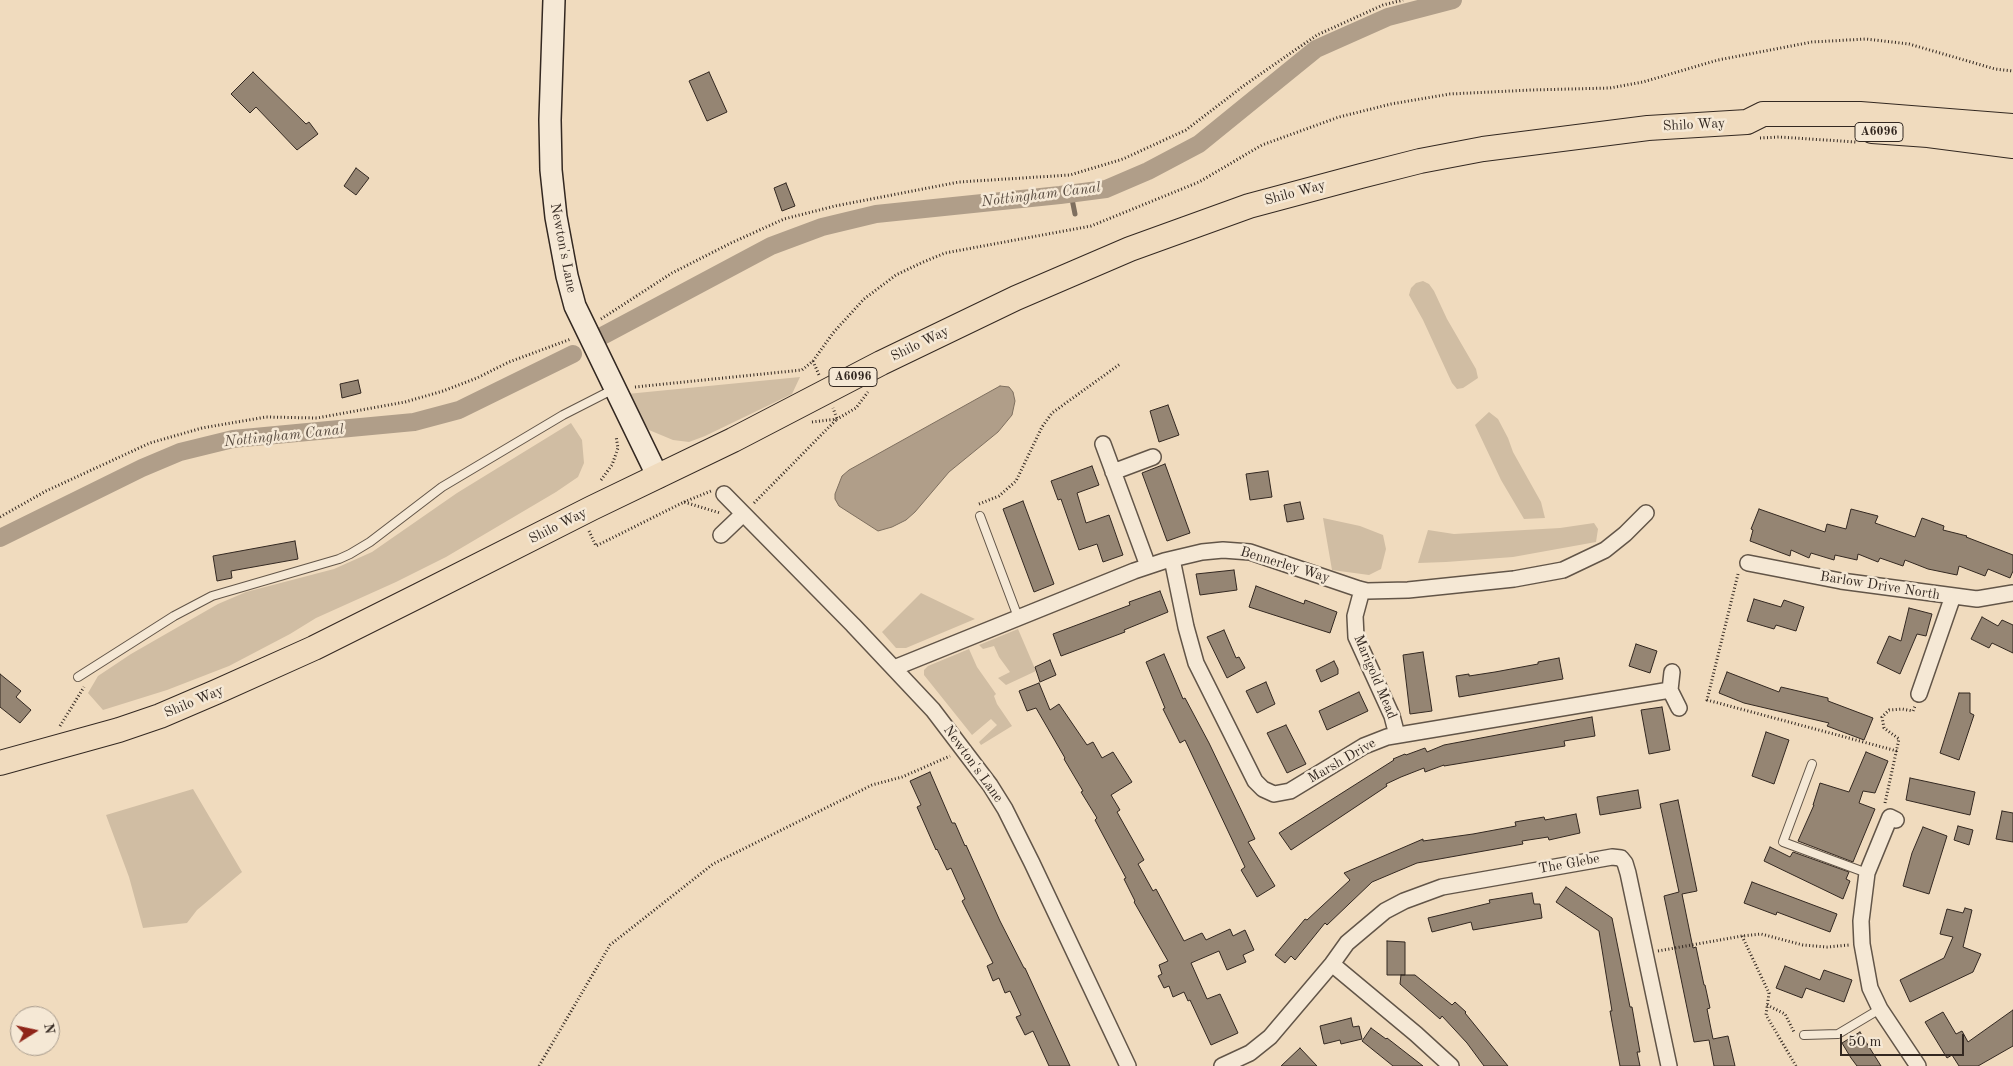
<!DOCTYPE html>
<style>
body{margin:0}
#map{position:relative;width:2013px;height:1066px;overflow:hidden;background:#f0dbbe;font-family:"Old Standard TT",serif}
canvas{display:block}
.north{position:absolute;left:10px;top:1006px;width:50px;height:50px;box-sizing:border-box;background:#f5e8d5;border:1px solid #a79b8d;border-radius:50%;rotate:80deg;font-size:14px;font-weight:700;line-height:20px;text-align:center;color:#332821}
.north::after{content:'';display:block;margin:auto;width:18px;height:22px;background:#8f2418;clip-path:polygon(50% 0,100% 100%,50% 72%,0 100%)}
.scale{position:absolute;left:1840px;top:1034px;width:124px;height:22px;box-sizing:border-box;border:2px solid #332821;border-top:0;padding-left:6px;font-size:15px;line-height:18px;white-space:nowrap;color:#332821;-webkit-text-stroke:4px #f5e8d5;paint-order:stroke}
</style>
<div id="map">
<canvas width="2013" height="1066"></canvas>
<div class="north">N</div>
<div class="scale">50 m</div>
</div>
<script>
const ctx = document.querySelector('canvas').getContext('2d');
ctx.lineJoin = 'round';
function fillPath(path, color) { ctx.fillStyle = color; ctx.fill(path, 'evenodd'); }
const poly = rows => new Path2D(rows.map(r => 'M' + r).join(''));
function strokePath(path, color, width, dash) { ctx.strokeStyle = color; ctx.lineWidth = width; ctx.lineCap = dash ? 'butt' : 'round'; ctx.setLineDash(dash || []); ctx.stroke(path); }
function label(font, color, halo, rows, align = 'center') {
  ctx.font = font + ' "Old Standard TT",serif'; ctx.lineWidth = 5; ctx.setLineDash([]); ctx.textBaseline = 'middle'; ctx.strokeStyle = halo; ctx.fillStyle = color; for (const [text, x, y, turn = 0] of rows) {
    ctx.save(); ctx.translate(x, y); ctx.rotate((+turn || 0) * Math.PI / 180); ctx.textAlign = isNaN(turn) ? turn : align; if (halo) ctx.strokeText(text, 0, 0); ctx.fillText(text, 0, 0); ctx.restore();
  }
}
const green = poly([
 [1423,281,1429,284,1434,291,1447,319,1476,369,1478,378,1463,388,1457,389,1452,383,1423,320,1409,295,1411,288,1416,283],
 [800,377,792,394,705,436,689,442,673,440,649,430,627,394],
 [1489,412,1498,419,1508,438,1513,452,1541,502,1545,518,1524,519,1501,480,1475,425],
 [571,423,582,440,584,463,578,477,556,492,446,557,396,582,316,618,290,634,229,666,167,690,103,710,88,693,98,676,131,654,218,604,246,592,334,569,372,552,457,493],
 [1323,518,1360,526,1383,535,1386,549,1381,569,1369,575,1332,570],
 [1594,523,1598,529,1596,542,1513,557,1446,562,1418,563,1428,530,1454,534,1560,528],
 [921,593,975,619,906,648,896,648,882,632],
 [1018,629,1036,671,1006,685,998,678,1010,672,999,657,994,646,983,649,979,645],
 [969,649,977,667,996,694,994,696,997,704,1012,726,981,745,979,742,997,725,991,719,972,735,924,675,924,670,928,666],
 [193,789,242,872,197,910,187,923,143,928,129,877,106,815]
]);
const water = poly([
 [1000,386,1009,387,1013,392,1015,401,1012,415,998,432,949,472,915,512,906,520,892,527,878,531,839,506,835,499,835,494,842,476,849,470,1000,386]
]);
const stream = poly([
 [1071,194,1075,214]
]);
const canal = poly([
 [604,335,771,246,822,227,876,214,1060,195,1106,189,1148,171,1199,144,1316,49,1388,17,1453,0],
 [0,538,142,468,180,452,233,439,414,422,459,410,573,354]
]);
const building = poly([
 [253,72,306,124,309,122,318,134,297,150,256,107,250,113,231,94,253,72],
 [709,72,727,112,707,121,689,81,709,72],
 [356,168,369,178,356,195,344,186,356,168],
 [786,183,795,206,782,211,774,188,786,183],
 [358,380,361,393,342,398,340,384,358,380],
 [1168,405,1179,435,1159,442,1150,411,1168,405],
 [1165,464,1190,533,1167,541,1142,473,1165,464],
 [1092,466,1099,485,1077,493,1086,523,1109,515,1123,555,1103,562,1097,544,1079,550,1061,499,1058,500,1051,481,1092,466],
 [1268,471,1272,497,1250,500,1246,474,1268,471],
 [1023,501,1054,584,1034,592,1003,509,1023,501],
 [1300,502,1304,519,1287,522,1284,505,1300,502],
 [1759,509,1825,532,1827,524,1846,529,1851,509,1878,516,1875,523,1915,537,1922,518,1944,526,1943,530,1967,536,1966,537,2013,555,2013,571,2010,578,1988,569,1985,576,1959,566,1957,575,1928,569,1905,560,1903,566,1880,558,1878,562,1858,554,1857,560,1835,555,1834,560,1811,553,1809,558,1791,550,1790,556,1750,541,1753,530,1751,529,1759,509],
 [295,541,298,559,231,571,232,578,217,581,213,556,295,541],
 [1234,570,1237,590,1200,595,1196,574,1234,570],
 [1256,586,1304,604,1305,600,1337,612,1330,633,1249,607,1256,586],
 [1160,591,1168,612,1124,630,1125,632,1061,656,1053,634,1130,605,1129,602,1160,591],
 [1754,599,1781,607,1784,600,1804,607,1796,631,1776,625,1774,629,1747,621,1754,599],
 [1909,608,1932,614,1926,636,1917,634,1900,674,1877,663,1889,636,1901,641,1909,608],
 [1982,617,1998,626,2002,620,2013,625,2013,653,1992,643,1989,648,1971,639,1982,617],
 [1224,630,1236,658,1239,657,1245,668,1227,678,1207,637,1224,630],
 [1636,644,1657,651,1650,673,1629,666,1636,644],
 [1423,652,1432,711,1410,714,1403,655,1423,652],
 [1164,654,1183,699,1185,698,1209,743,1255,839,1248,842,1275,886,1257,897,1241,870,1245,867,1185,740,1180,743,1163,709,1165,708,1146,662,1164,654],
 [1559,658,1563,679,1459,697,1456,676,1469,674,1469,676,1495,672,1538,664,1538,662,1559,658],
 [1050,660,1056,675,1040,682,1035,667,1050,660],
 [1334,661,1338,669,1338,674,1321,682,1316,670,1334,661],
 [1727,672,1779,692,1781,687,1828,698,1828,701,1873,718,1864,740,1827,726,1829,723,1744,703,1719,693,1727,672],
 [0,674,21,691,16,697,31,710,20,723,0,707,0,674],
 [1266,682,1275,704,1257,713,1246,691,1266,682],
 [1039,683,1050,710,1059,704,1087,745,1093,742,1102,758,1113,752,1132,782,1111,795,1120,810,1117,812,1144,860,1138,864,1153,891,1156,889,1184,941,1202,933,1206,940,1230,929,1233,936,1245,930,1254,950,1243,955,1246,962,1227,970,1219,951,1191,963,1207,999,1220,994,1238,1033,1211,1045,1190,1000,1188,1001,1184,992,1173,997,1169,986,1164,988,1158,976,1162,974,1159,965,1168,961,1134,902,1135,901,1124,879,1126,878,1095,820,1097,818,1081,792,1083,791,1064,759,1065,758,1036,708,1027,711,1019,691,1039,683],
 [1359,692,1368,711,1327,730,1319,711,1359,692],
 [1959,693,1970,693,1970,713,1974,715,1959,760,1940,753,1959,693],
 [1662,707,1670,750,1649,754,1641,710,1662,707],
 [1592,717,1595,736,1564,741,1565,746,1444,766,1444,765,1425,772,1424,768,1401,777,1386,784,1387,786,1291,850,1279,833,1394,760,1393,759,1405,754,1406,755,1425,748,1427,752,1444,745,1592,717],
 [1286,725,1306,764,1287,773,1267,733,1286,725],
 [1766,732,1789,740,1774,784,1752,776,1766,732],
 [1866,752,1888,761,1875,793,1863,791,1859,803,1875,809,1853,862,1798,841,1814,805,1813,805,1820,783,1849,792,1866,752],
 [930,772,952,823,955,823,965,846,966,845,1000,921,1024,968,1025,968,1070,1066,1049,1066,1033,1031,1025,1035,1016,1017,1021,1015,1010,991,1005,993,999,978,993,981,987,966,993,963,962,901,965,899,951,868,947,870,937,849,936,850,917,807,921,805,910,781,930,772],
 [1910,778,1975,792,1970,815,1906,800,1910,778],
 [1638,790,1641,808,1600,815,1597,797,1638,790],
 [1678,800,1697,891,1682,894,1693,948,1696,947,1704,985,1705,985,1710,1008,1707,1009,1713,1039,1728,1036,1735,1066,1714,1066,1709,1040,1694,1042,1664,896,1679,892,1660,804,1678,800],
 [2002,811,2013,813,2013,842,1996,839,2002,811],
 [1576,814,1580,833,1549,840,1548,837,1522,841,1523,844,1417,863,1372,882,1327,925,1325,923,1295,960,1291,956,1285,963,1275,955,1305,919,1307,920,1350,880,1344,873,1423,839,1423,841,1473,834,1516,826,1515,822,1544,817,1545,820,1576,814],
 [1958,826,1973,830,1969,845,1954,840,1958,826],
 [1923,827,1947,836,1929,894,1903,886,1912,853,1923,827],
 [1770,847,1790,857,1793,852,1849,872,1846,879,1850,881,1843,899,1764,861,1770,847],
 [1752,882,1837,914,1830,932,1777,912,1776,915,1744,903,1752,882],
 [1566,887,1612,918,1630,1007,1632,1007,1640,1052,1637,1052,1640,1066,1620,1066,1610,1011,1612,1011,1599,931,1556,902,1566,887],
 [1532,893,1534,904,1540,904,1542,918,1473,930,1471,922,1432,932,1428,918,1490,903,1489,900,1532,893],
 [1965,908,1972,910,1963,947,1981,954,1973,972,1910,1002,1900,980,1944,958,1953,937,1940,934,1947,909,1963,913,1965,908],
 [1387,941,1405,942,1405,975,1387,975,1387,941],
 [1785,966,1820,980,1824,970,1852,980,1844,1002,1806,988,1802,998,1776,988,1785,966],
 [1401,975,1415,975,1452,1005,1455,1002,1466,1012,1465,1013,1508,1066,1484,1066,1467,1043,1442,1016,1440,1019,1400,984,1401,975],
 [2013,1010,2013,1046,1978,1066,1959,1066,1952,1055,1947,1058,1925,1022,1943,1012,1956,1034,1962,1031,1968,1042,2013,1010],
 [1351,1018,1353,1027,1359,1026,1362,1039,1341,1044,1340,1040,1324,1044,1320,1026,1351,1018],
 [1371,1028,1386,1039,1387,1038,1423,1066,1393,1066,1362,1041,1371,1028],
 [1860,1032,1871,1050,1881,1066,1857,1066,1851,1058,1842,1043,1860,1032],
 [1300,1048,1317,1066,1281,1066,1300,1048]
]);
const path = poly([
 [1760,138,1779,137,1856,142],
 [601,319,672,273,731,243,784,219,835,206,959,182,1070,175,1123,159,1186,130,1246,84,1317,35,1383,5,1403,0],
 [813,361,819,375],
 [635,387,802,370,813,361,833,333,864,299,896,275,921,263,945,253,1091,226,1199,182,1262,145,1339,117,1391,104,1450,94,1531,90,1610,88,1643,82,1718,60,1812,42,1866,39,1909,44,1995,69,2013,71],
 [812,422,837,419,856,408,868,392],
 [601,480,612,465,618,448,616,436],
 [684,502,711,491],
 [754,503,837,419,833,408],
 [979,504,999,496,1016,481,1042,427,1052,413,1120,364],
 [0,517,46,491,150,443,202,428,266,417,317,418,405,402,443,391,477,378,509,362,571,339],
 [589,531,596,546,684,502,720,513],
 [1738,574,1707,700,1897,751],
 [60,726,84,687],
 [1885,803,1899,739,1884,728,1882,717,1889,710,1902,709,1913,711,1915,706],
 [1742,936,1769,993,1766,1015,1796,1066],
 [1658,951,1742,936,1761,934,1803,945,1827,947,1849,945],
 [1767,1005,1785,1014,1794,1032],
 [539,1066,610,945,713,864,872,785,902,777,950,756]
]);
const lane = poly([
 [980,516,1018,617],
 [78,677,174,616,212,596,339,559,350,554,370,542,442,487,563,415,614,389],
 [1812,764,1783,842,1867,873],
 [1804,1035,1838,1034,1880,1009]
]);
const street = poly([
 [1103,444,1148,566],
 [1113,472,1153,457],
 [724,494,853,625,933,710,990,785,1005,809,1032,863,1128,1066],
 [721,535,743,514],
 [1172,559,1186,627,1196,663,1255,781,1263,789,1274,794,1290,791,1364,746,1387,737,1670,690],
 [1748,563,1841,581,1977,599,2013,593],
 [1362,590,1355,616,1356,637,1392,716,1397,735],
 [894,668,1134,571,1164,561,1202,552,1223,550,1250,552,1359,589,1367,591,1408,590,1514,579,1563,570,1605,550,1625,534,1646,513],
 [1672,672,1670,690,1679,708],
 [1919,694,1953,596],
 [1896,820,1890,817,1867,873,1861,921,1862,944,1870,988,1880,1009,1918,1066],
 [1332,964,1416,1034,1451,1066],
 [1222,1066,1250,1053,1270,1037,1332,964,1347,943,1385,911,1404,901,1442,887,1612,857,1621,858,1625,863,1628,873,1669,1066]
]);
const secondary = poly([
 [554,0,550,120,551,170,556,217,567,276,575,306,658,477]
]);
const primary = poly([
 [1872,131,1928,135,2013,146],
 [0,763,119,730,160,716,216,692,314,648,420,595,592,508,733,440,881,363,1016,298,1130,249,1249,206,1361,176,1420,161,1483,149,1648,128,1747,122,1763,114,1860,114,2013,126]
]);
const shields = [
 [1879,132,48],
 [853,377,48]
];
const shieldNames = [
 ["A6096",1879,132],
 ["A6096",853,377]
];
const streetNames = [
 ["Shilo Way",1694,125,-3],
 ["Shilo Way",1295,193,-15],
 ["Newton's Lane",563,248,79],
 ["Shilo Way",920,344,-26],
 ["Shilo Way",558,526,-27],
 ["Bennerley Way",1285,565,17],
 ["Barlow Drive North",1880,586,9],
 ["Marigold Mead",1375,677,67],
 ["Shilo Way",194,702,-23],
 ["Marsh Drive",1342,761,-30],
 ["Newton's Lane",973,764,54],
 ["The Glebe",1569,864,-10]
];
const waterNames = [
 ["Nottingham Canal",1041,195,-7],
 ["Nottingham Canal",284,436,-6]
];
fillPath(green, '#d0bda3');
fillPath(water, '#b09e89');
strokePath(water, '#7e6f5f', 1);
strokePath(stream, '#7e6f5f', 5);
strokePath(canal, '#b09e89', 18);
fillPath(building, '#958573');
strokePath(building, '#332821', 1);
strokePath(lane, '#625548', 10);
strokePath(street, '#625548', 18);
strokePath(secondary, '#332821', 24);
strokePath(primary, '#332821', 26);
strokePath(path, '#332821', 3, [1, 2.5]);
strokePath(lane, '#f5e8d5', 8);
strokePath(street, '#f5e8d5', 15);
strokePath(secondary, '#f5e8d5', 21);
strokePath(primary, '#f0dbbe', 24);
for (const [x, y, w] of shields) { const box = new Path2D(); box.roundRect(x - w / 2, y - 9.5, w, 19, 4); ctx.fillStyle = '#f5e8d5'; ctx.fill(box); strokePath(box, '#332821', 1); }
label('bold 12px', '#332821', null, shieldNames);
label('14px', '#332821', '#f5e8d5', streetNames);
label('italic 15px', '#584b40', '#f5e8d5', waterNames);
</script>
